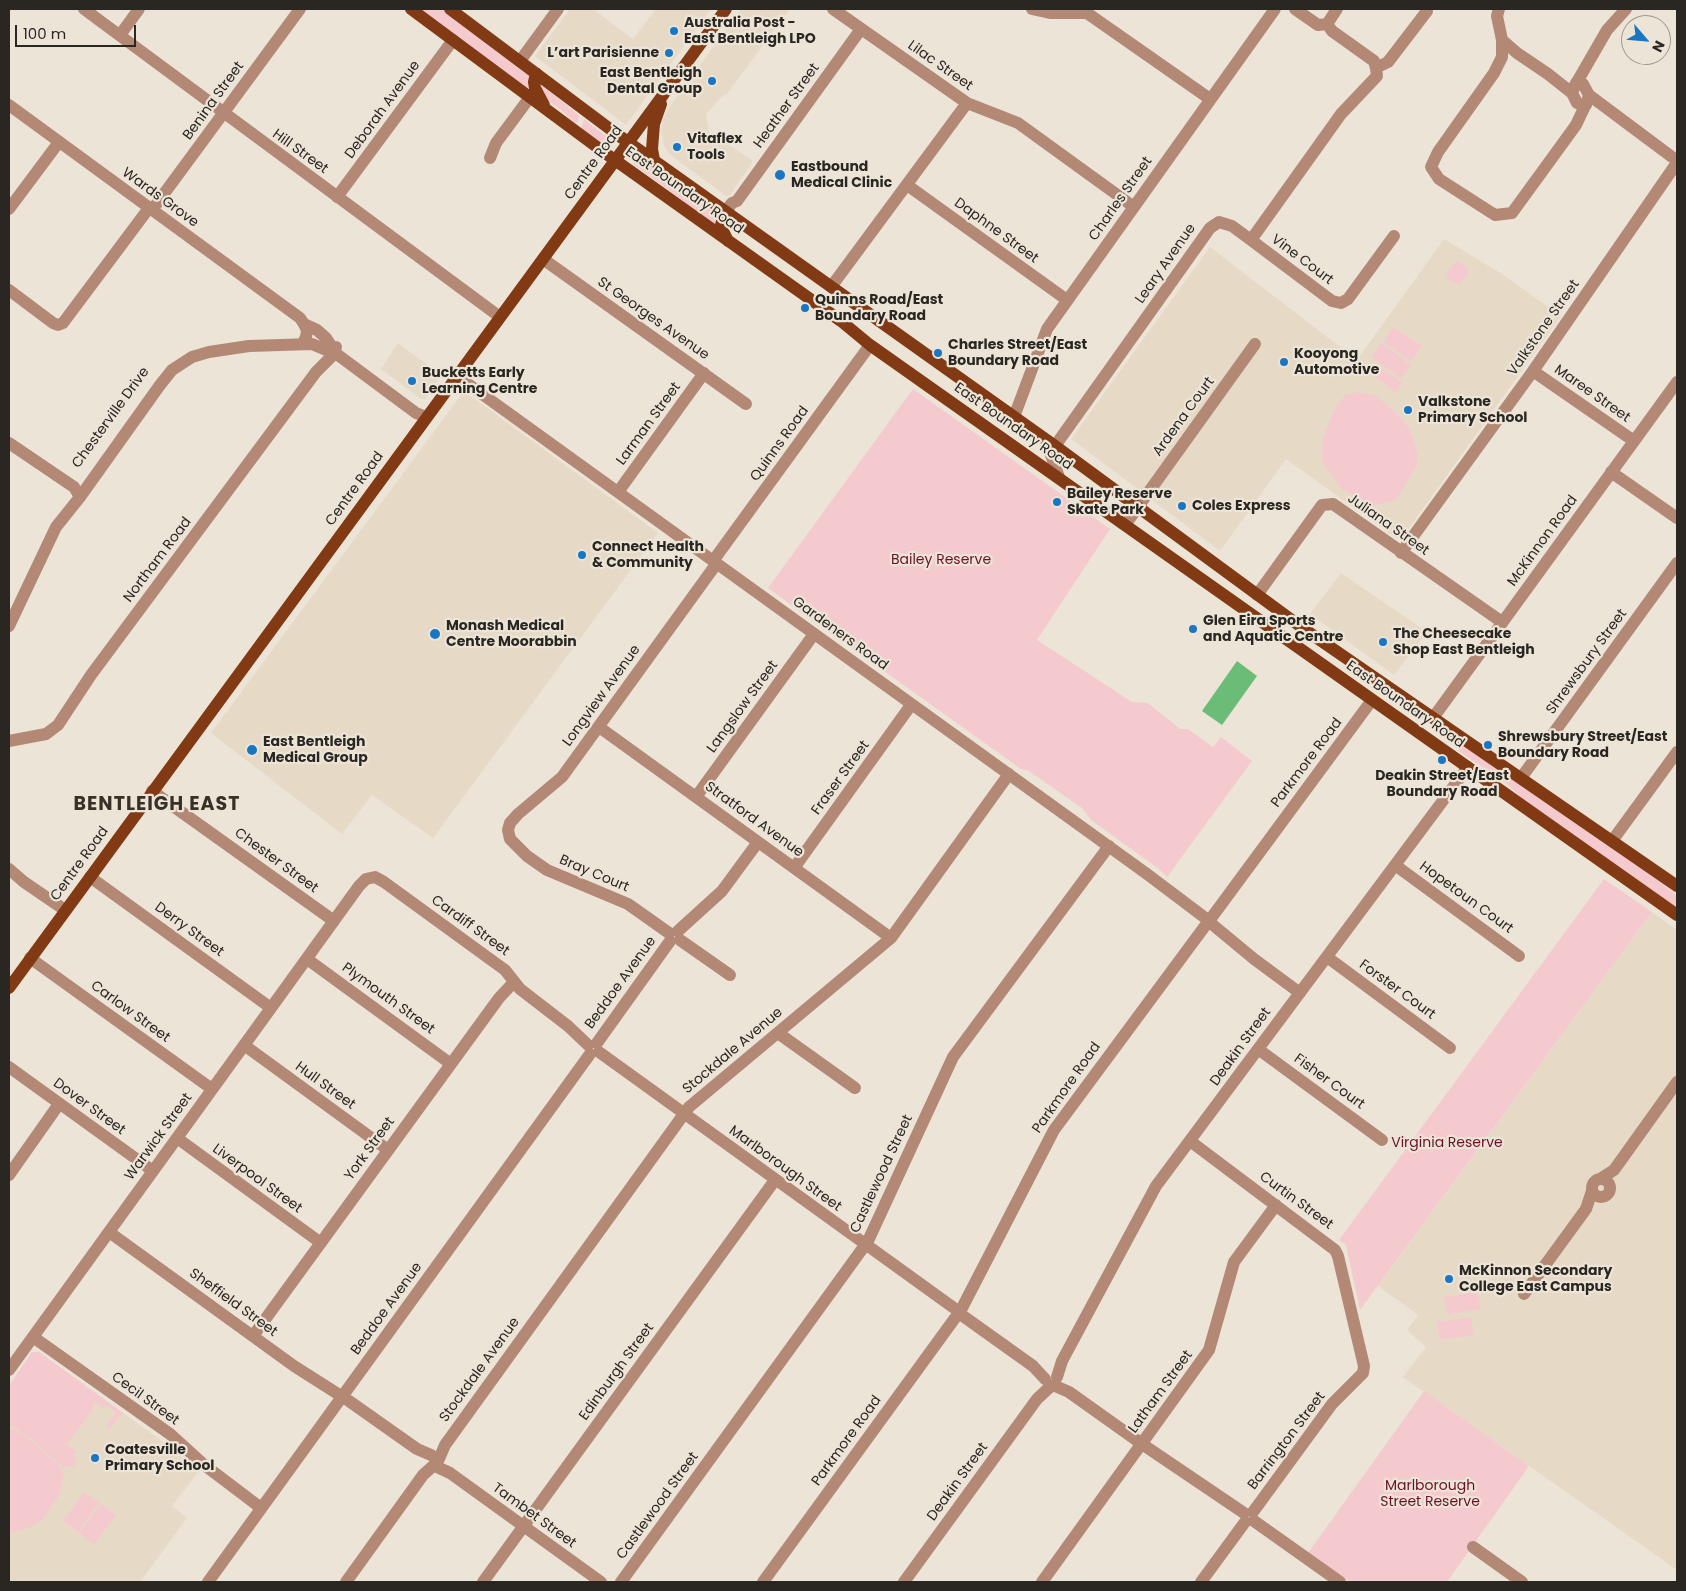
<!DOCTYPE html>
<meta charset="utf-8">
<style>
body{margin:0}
#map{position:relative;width:1686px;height:1591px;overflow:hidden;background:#ece4d7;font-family:Poppins,sans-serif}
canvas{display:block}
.frame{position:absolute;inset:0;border:10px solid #2a2722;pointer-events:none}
.north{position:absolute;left:1621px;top:15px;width:50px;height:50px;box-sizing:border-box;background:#ece4d7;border:1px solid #9e988f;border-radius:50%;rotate:117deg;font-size:14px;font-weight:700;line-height:20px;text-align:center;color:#2a2722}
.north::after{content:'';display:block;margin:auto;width:18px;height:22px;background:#1976c2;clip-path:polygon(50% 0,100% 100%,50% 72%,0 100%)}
.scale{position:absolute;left:15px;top:25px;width:121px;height:22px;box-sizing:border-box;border:2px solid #2a2722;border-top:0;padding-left:6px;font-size:15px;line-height:18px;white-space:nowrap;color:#2a2722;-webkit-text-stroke:4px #ece4d7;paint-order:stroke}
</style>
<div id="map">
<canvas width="1686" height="1591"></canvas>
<div class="frame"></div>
<div class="north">N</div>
<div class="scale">100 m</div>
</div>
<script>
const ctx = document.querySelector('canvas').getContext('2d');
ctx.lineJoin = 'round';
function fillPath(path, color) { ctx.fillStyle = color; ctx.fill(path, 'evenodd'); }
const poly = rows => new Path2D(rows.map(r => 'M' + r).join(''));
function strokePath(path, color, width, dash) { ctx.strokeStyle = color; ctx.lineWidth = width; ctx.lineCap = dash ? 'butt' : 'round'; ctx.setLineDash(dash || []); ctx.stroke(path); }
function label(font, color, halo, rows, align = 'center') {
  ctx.font = font + ' Poppins,sans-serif'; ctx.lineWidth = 4.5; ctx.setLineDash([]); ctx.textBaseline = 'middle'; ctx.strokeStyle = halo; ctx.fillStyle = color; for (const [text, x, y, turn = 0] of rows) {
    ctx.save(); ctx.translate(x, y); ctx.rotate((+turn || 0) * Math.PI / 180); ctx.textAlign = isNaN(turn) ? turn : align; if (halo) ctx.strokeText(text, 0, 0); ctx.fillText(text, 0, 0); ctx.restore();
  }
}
const built = poly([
 [570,9,593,9,633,39,656,9,711,9,626,125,535,56],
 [741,9,790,9,726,95,724,94,706,114,709,132,752,160,752,163,730,195,726,196,669,154,664,145,661,132,663,119,668,109],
 [1444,239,1502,274,1561,316,1404,535,1396,538,1286,459,1220,551,1071,439,1210,247,1357,360],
 [398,343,441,375,425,399,421,399,381,369],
 [464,391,658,533,433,838,372,795,342,834,211,733],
 [1341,573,1427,632,1394,675,1310,614],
 [1652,912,1677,930,1677,1570,1403,1377,1426,1347,1407,1330,1418,1315,1378,1286],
 [32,1352,39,1352,166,1444,198,1472,172,1506,187,1518,140,1582,9,1582,9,1386]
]);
const green = poly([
 [417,9,443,9,530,74,533,92],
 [539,83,576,113,579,116,578,122,575,123,560,109,547,100],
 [584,119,612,141,607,148,581,129],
 [639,155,719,212,717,225,702,217,681,199,633,164],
 [1455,262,1460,262,1468,269,1469,273,1460,284,1457,284,1447,278,1446,274],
 [1393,327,1422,346,1411,361,1383,342],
 [1381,343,1411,365,1401,378,1371,357],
 [1382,368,1402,383,1396,392,1375,377],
 [913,389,1110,529,1037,640,1132,702,1148,703,1180,729,1188,729,1213,747,1221,737,1252,761,1167,877,1159,869,1091,820,1082,808,1029,771,1021,769,768,588],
 [1358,392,1373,395,1385,403,1404,421,1412,434,1418,456,1417,465,1397,499,1372,506,1343,490,1321,460,1323,439,1333,412,1345,395],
 [1460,744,1463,744,1645,869,1677,896,1677,908,1528,803,1505,783,1459,751,1457,748],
 [1604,879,1652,912,1360,1310,1346,1245,1339,1240],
 [1478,1292,1481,1309,1447,1315,1444,1297],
 [1471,1317,1473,1335,1440,1340,1437,1322],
 [32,1352,39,1352,123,1413,121,1416,120,1416,110,1429,106,1426,116,1412,106,1405,103,1408,93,1401,93,1409,67,1445,76,1451,74,1456,77,1460,74,1466,63,1468,34,1441,9,1424,9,1386],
 [1424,1391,1529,1466,1447,1582,1350,1582,1308,1553],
 [9,1427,24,1435,37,1446,58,1465,64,1476,60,1494,43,1519,31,1527,9,1533],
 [84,1492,99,1503,78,1532,63,1521],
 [101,1504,116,1515,94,1544,79,1533]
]);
const water = poly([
 [1237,661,1257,676,1222,725,1202,711]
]);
const minor = poly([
 [84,9,500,317],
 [833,9,967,103,1018,123,1134,207],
 [1032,9,1050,13,1087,13,1210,99],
 [1295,9,1318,25,1327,24,1332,31,1374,61,1376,68],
 [1499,9,1497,16,1502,40,1502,57,1494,73,1438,152,1431,167,1439,179,1495,215,1512,213,1576,125,1585,106],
 [1327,24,1337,9],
 [120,35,139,9],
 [1502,40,1517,53,1548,74,1572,93],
 [520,61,558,9],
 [1577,82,1607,30,1626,9],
 [1589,95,1586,105,1583,106,1577,103,1572,93,1576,83,1579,82,1583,84,1589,95,1672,157],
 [9,105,300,318,304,324,307,330,306,337,303,343],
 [490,158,496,143,530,97],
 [907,185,1067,300],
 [337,197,453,40],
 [9,209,59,142],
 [152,210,300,9],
 [725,212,732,203,737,201,861,29],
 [1251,240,1332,301,1341,303,1348,299,1394,236],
 [543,259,746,404],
 [831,287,967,103],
 [9,290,53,323,58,325,63,323,149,208],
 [304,324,317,330,326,338,330,344],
 [1533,371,1634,441],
 [457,376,1147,874,1204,917],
 [1014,417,1047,329,1275,9],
 [9,443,68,483,74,487,80,497],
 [1611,472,1677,518],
 [1059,477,1051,455,1055,446,1210,228,1219,222,1232,226,1251,240,1341,114,1377,76,1376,68,1388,62,1427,11],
 [618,492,704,373],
 [1125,525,1255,344],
 [1401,553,1533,371,1674,167],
 [713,561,870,345],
 [1257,595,1322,505,1333,504,1502,622],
 [9,626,56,527,80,497,160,385,172,370,192,357,209,352,249,346,312,344,338,355,416,413,426,417],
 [1433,718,1677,382],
 [599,727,891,938],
 [9,741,46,734,58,725,91,675,316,372,332,356,336,347],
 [1521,778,1677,563],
 [152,791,334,921],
 [696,797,814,634],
 [1612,841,1677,752],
 [1395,865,1519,956],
 [794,868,911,705],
 [9,869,24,882,65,910],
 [90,877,271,1008],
 [1212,917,1372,700],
 [1213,925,1254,959,1300,993],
 [678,931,722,891,758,842],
 [669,933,628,904,547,870,527,856,510,839,508,830,510,823,518,814,562,777,717,563],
 [680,940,730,975],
 [1327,957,1450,1048],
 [30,958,212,1089],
 [307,959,451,1064],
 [778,1033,855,1088],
 [597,1043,670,941],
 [244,1045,388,1150],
 [1258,1049,1382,1140],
 [599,1052,954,1308],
 [9,1067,153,1171],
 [177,1138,321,1243],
 [1190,1141,1335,1250,1338,1256,1364,1366,1363,1373,1332,1404,1253,1512],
 [9,1175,59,1104],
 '1592 1188a9 9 0 1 1 18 0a9 9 0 1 1-18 0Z',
 [1600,1179,1614,1170,1677,1082],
 [109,1232,294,1366,349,1401,417,1449,431,1455],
 [1524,1294,1586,1209,1592,1191],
 [962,1308,1054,1130,1205,926],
 [963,1316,1033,1366,1045,1379],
 [253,1336,499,998,514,982],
 [33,1337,170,1434,203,1464,261,1508],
 [9,1370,271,1008,359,886,366,879,375,877,384,882,505,970,520,989,568,1026,588,1045],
 [1057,1377,1062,1361,1156,1186,1468,767],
 [1053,1385,1069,1392,1142,1444,1244,1513],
 [439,1459,445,1445,689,1107,891,938,1009,774],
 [435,1466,450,1473,601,1582],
 [1254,1521,1340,1582],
 [1473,1547,1522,1582],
 [208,1582,590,1054],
 [346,1582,423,1475,433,1466],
 [483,1582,775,1180],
 [621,1582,868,1241,953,1057,1109,846],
 [763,1582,955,1318],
 [904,1582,1037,1399,1051,1386],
 [1042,1582,1209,1350,1234,1262,1276,1205],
 [1201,1582,1245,1522]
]);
const major = poly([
 [411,9,605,153,841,321,870,345,1677,915],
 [450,9,618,135,1055,446,1304,629,1677,886],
 [536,73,534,82,535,88,544,105],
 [654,160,652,149,654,124,661,104],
 [725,212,721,225,723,231,728,241],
 [9,988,726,9]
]);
const markers = [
 [674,31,5,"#1976c2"],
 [669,53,5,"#1976c2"],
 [712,81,5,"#1976c2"],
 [677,147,5,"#1976c2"],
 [780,175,6,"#1976c2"],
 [805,308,5,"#1976c2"],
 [938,353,5,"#1976c2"],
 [1284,362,5,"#1976c2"],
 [412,381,5,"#1976c2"],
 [1408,410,5,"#1976c2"],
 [1057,502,5,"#1976c2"],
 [1182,506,5,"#1976c2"],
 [582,555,5,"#1976c2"],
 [1193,629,5,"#1976c2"],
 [435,634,6,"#1976c2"],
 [1383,642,5,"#1976c2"],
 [1488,745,5,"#1976c2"],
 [252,750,6,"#1976c2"],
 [1442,760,5,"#1976c2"],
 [1449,1279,5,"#1976c2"],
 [95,1458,5,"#1976c2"]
];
const poiNames = [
 ["Australia Post -",684,23],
 ["East Bentleigh LPO",684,39],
 ["L’art Parisienne",659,53,"right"],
 ["East Bentleigh",702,73,"right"],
 ["Dental Group",702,89,"right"],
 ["Vitaflex",687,139],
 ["Tools",687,155],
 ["Eastbound",791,167],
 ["Medical Clinic",791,183],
 ["Quinns Road/East",815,300],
 ["Boundary Road",815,316],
 ["Charles Street/East",948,345],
 ["Boundary Road",948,361],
 ["Kooyong",1294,354],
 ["Automotive",1294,370],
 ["Bucketts Early",422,373],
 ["Learning Centre",422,389],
 ["Valkstone",1418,402],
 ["Primary School",1418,418],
 ["Bailey Reserve",1067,494],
 ["Skate Park",1067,510],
 ["Coles Express",1192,506],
 ["Connect Health",592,547],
 ["& Community",592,563],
 ["Glen Eira Sports",1203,621],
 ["and Aquatic Centre",1203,637],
 ["Monash Medical",446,626],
 ["Centre Moorabbin",446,642],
 ["The Cheesecake",1393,634],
 ["Shop East Bentleigh",1393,650],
 ["Shrewsbury Street/East",1498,737],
 ["Boundary Road",1498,753],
 ["East Bentleigh",263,742],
 ["Medical Group",263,758],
 ["Deakin Street/East",1442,776,"center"],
 ["Boundary Road",1442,792,"center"],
 ["McKinnon Secondary",1459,1271],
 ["College East Campus",1459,1287],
 ["Coatesville",105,1450],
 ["Primary School",105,1466]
];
const streetNames = [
 ["Lilac Street",940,66,35],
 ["Benina Street",214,101,-54],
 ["Heather Street",787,106,-54],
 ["Deborah Avenue",383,110,-54],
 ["Hill Street",300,152,36],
 ["Centre Road",594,163,-54],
 ["East Boundary Road",684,191,35],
 ["Wards Grove",160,198,36],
 ["Charles Street",1121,199,-55],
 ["Daphne Street",996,231,36],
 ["Vine Court",1302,260,37],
 ["Leary Avenue",1166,264,-55],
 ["St Georges Avenue",653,319,35],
 ["Valkstone Street",1544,328,-55],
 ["Maree Street",1592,394,35],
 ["Ardena Court",1184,417,-54],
 ["Chesterville Drive",111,418,-54],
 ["Larman Street",649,424,-54],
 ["East Boundary Road",1013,427,35],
 ["Quinns Road",780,444,-54],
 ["Centre Road",355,489,-54],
 ["Juliana Street",1388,525,35],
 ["McKinnon Road",1543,541,-54],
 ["Northam Road",158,560,-53],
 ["Gardeners Road",840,634,36],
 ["Shrewsbury Street",1587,662,-54],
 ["Longview Avenue",602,696,-54],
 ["East Boundary Road",1405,705,35],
 ["Langslow Street",743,707,-54],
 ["Parkmore Road",1307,763,-53],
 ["Fraser Street",841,778,-54],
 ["Stratford Avenue",754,820,36],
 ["Chester Street",276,861,36],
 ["Centre Road",80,864,-54],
 ["Bray Court",594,874,23],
 ["Hopetoun Court",1466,898,36],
 ["Cardiff Street",470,926,36],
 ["Derry Street",189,930,36],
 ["Beddoe Avenue",621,983,-54],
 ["Forster Court",1397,990,36],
 ["Plymouth Street",388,999,36],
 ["Carlow Street",130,1012,36],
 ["Deakin Street",1241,1047,-54],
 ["Stockdale Avenue",733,1051,-40],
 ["Fisher Court",1329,1082,36],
 ["Hull Street",325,1086,36],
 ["Parkmore Road",1067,1088,-55],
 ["Dover Street",89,1107,36],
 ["Warwick Street",159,1137,-54],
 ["York Street",370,1149,-54],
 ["Marlborough Street",785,1169,36],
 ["Castlewood Street",882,1174,-65],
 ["Liverpool Street",257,1179,36],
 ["Curtin Street",1296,1201,36],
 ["Sheffield Street",233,1303,36],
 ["Beddoe Avenue",387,1309,-54],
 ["Stockdale Avenue",480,1370,-54],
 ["Edinburgh Street",617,1372,-54],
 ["Latham Street",1161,1392,-54],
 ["Cecil Street",145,1399,36],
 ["Parkmore Road",847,1441,-54],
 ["Barrington Street",1287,1441,-53],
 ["Deakin Street",958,1482,-54],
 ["Castlewood Street",658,1506,-54],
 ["Tambet Street",534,1516,36]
];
const parkNames = [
 ["Bailey Reserve",941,560],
 ["Virginia Reserve",1447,1143],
 ["Marlborough",1430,1486],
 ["Street Reserve",1430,1502]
];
const districtNames = [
 ["BENTLEIGH EAST",157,805]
];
fillPath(built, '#e6dac6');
fillPath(green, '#f5cacf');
fillPath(water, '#6abc76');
strokePath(minor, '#b38976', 12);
strokePath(major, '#813a14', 12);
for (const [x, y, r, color] of markers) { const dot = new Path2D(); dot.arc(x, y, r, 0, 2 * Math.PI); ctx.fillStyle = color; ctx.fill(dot); strokePath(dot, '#ece4d7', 2); }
label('bold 14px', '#2a2722', '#ece4d7', poiNames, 'left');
label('14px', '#2a2722', '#ece4d7', streetNames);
label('14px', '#6d0f2a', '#ece4d7', parkNames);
ctx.letterSpacing = '1px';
label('bold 19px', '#373127', '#ece4d7', districtNames);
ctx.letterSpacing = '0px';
</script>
